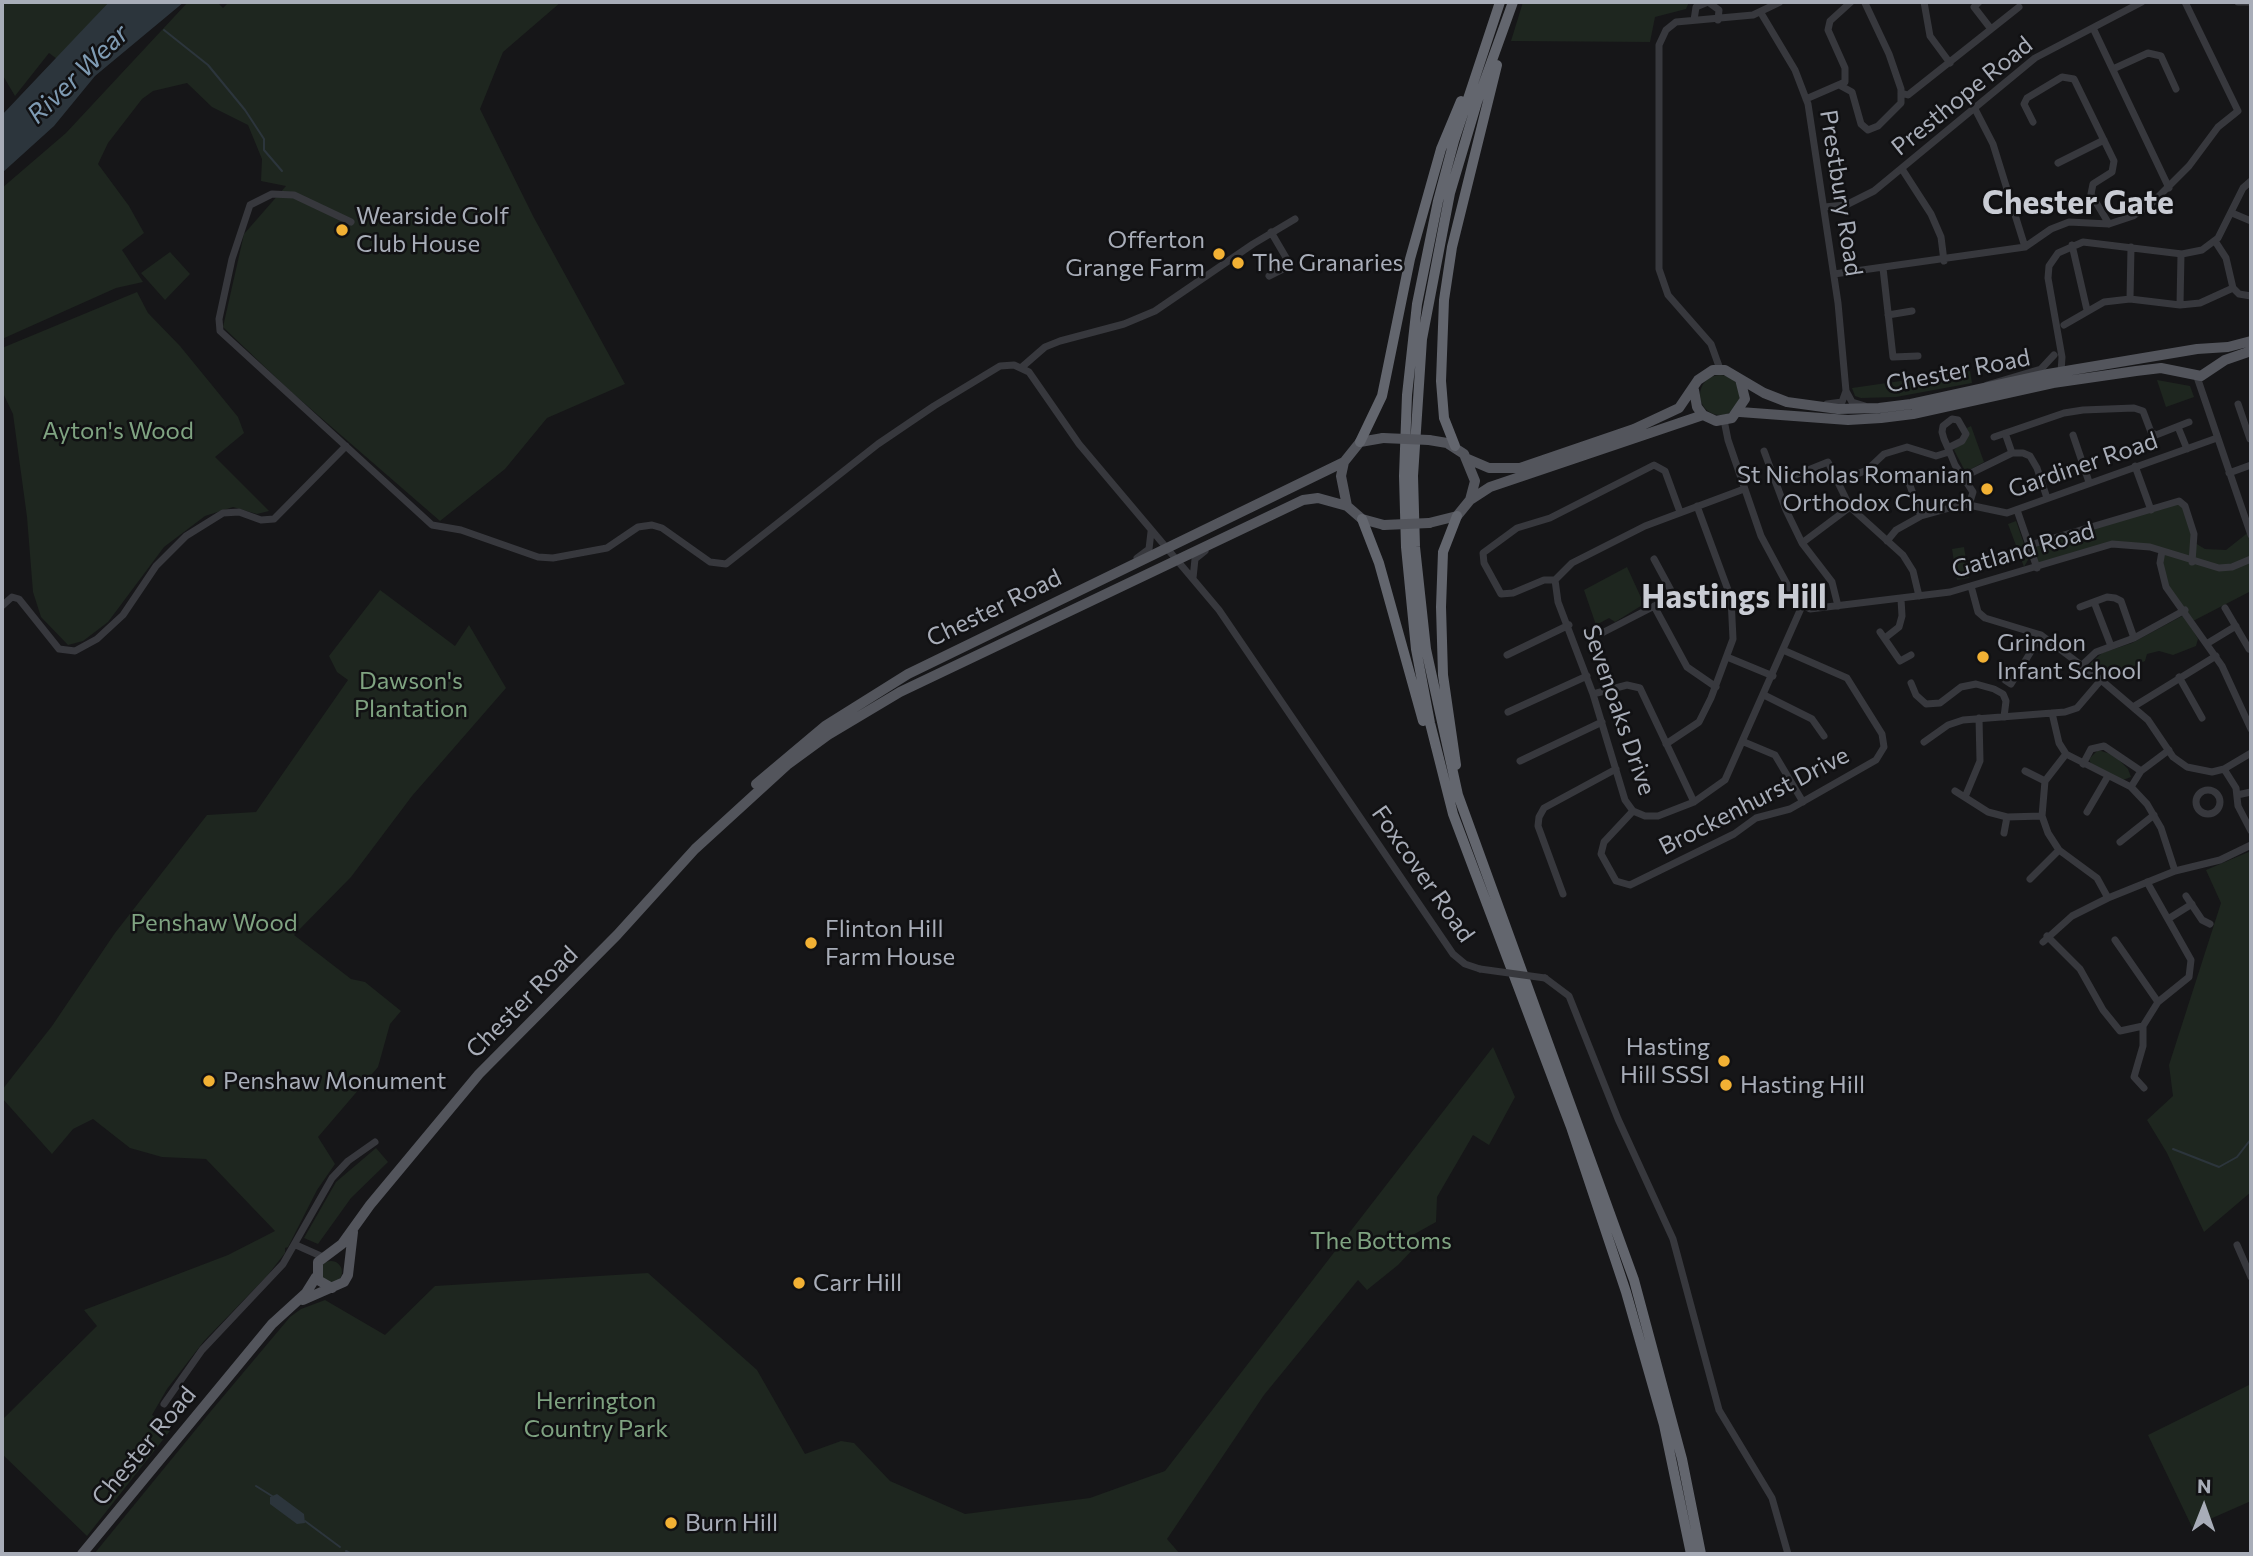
<!DOCTYPE html>
<style>
body{margin:0}
#map{position:relative;width:2253px;height:1556px;overflow:hidden;background:#161618;font-family:Commissioner,sans-serif}
canvas{display:block}
.frame{position:absolute;inset:0;border:4px solid #a8adb8;pointer-events:none}
.north{position:absolute;left:2169px;top:1472px;width:70px;height:70px;-webkit-text-stroke:5px #111113;paint-order:stroke;rotate:1deg;font-size:19px;font-weight:700;line-height:28px;text-align:center;color:#a8adb8}
.north::after{content:'';display:block;margin:auto;width:24px;height:32px;background:#a8adb8;clip-path:polygon(50% 0,100% 100%,50% 72%,0 100%)}
</style>
<div id="map">
<canvas width="2253" height="1556"></canvas>
<div class="frame"></div>
<div class="north">N</div>
</div>
<script>
const ctx = document.querySelector('canvas').getContext('2d');
ctx.lineJoin = 'round';
function fillPath(path, color) { ctx.fillStyle = color; ctx.fill(path, 'evenodd'); }
const poly = rows => new Path2D(rows.map(r => 'M' + r).join(''));
function strokePath(path, color, width, dash) { ctx.strokeStyle = color; ctx.lineWidth = width; ctx.lineCap = dash ? 'butt' : 'round'; ctx.setLineDash(dash || []); ctx.stroke(path); }
function label(font, color, halo, rows, align = 'center') {
  ctx.font = font + ' Commissioner,sans-serif'; ctx.lineWidth = 5; ctx.setLineDash([]); ctx.textBaseline = 'middle'; ctx.strokeStyle = halo; ctx.fillStyle = color; for (const [text, x, y, turn = 0] of rows) {
    ctx.save(); ctx.translate(x, y); ctx.rotate((+turn || 0) * Math.PI / 180); ctx.textAlign = isNaN(turn) ? turn : align; if (halo) ctx.strokeText(text, 0, 0); ctx.fillText(text, 0, 0); ctx.restore();
  }
}
const green = poly([
 [2,2,109,2,57,59,49,53,15,96,2,74],
 [188,2,217,2,223,8,229,2,561,2,503,52,480,109,533,216,625,384,547,418,505,469,440,521,289,390,223,327,244,234,286,186,261,181,262,159,248,125,212,107,187,83,153,91,142,99,108,143,98,164,129,206,144,233,122,250,143,282,116,288,2,339,2,188,66,133],
 [1523,2,1689,2,1686,9,1655,17,1650,42,1511,41],
 [170,252,190,274,165,300,141,273],
 [137,292,148,313,180,346,238,417,244,433,215,457,269,511,257,514,233,507,205,516,164,547,108,622,83,641,68,645,41,617,33,592,27,517,13,414,2,391,2,348],
 [1970,371,1972,383,1896,397,1861,398,1855,396,1852,388],
 '1700 395a20 20 0 1 1 40 0a20 20 0 1 1-40 0Z',
 [2157,380,2190,386,2194,397,2166,407],
 [1971,426,1984,462,1971,469,1964,469,1954,450,1968,435,1967,428],
 [2179,501,2185,506,2195,543,2205,549,2226,550,2250,531,2251,591,2193,621,2166,587,2162,552,2112,544,2037,568,2030,545],
 [2016,521,2029,558,2024,567,2008,524],
 [1964,547,1969,578,1957,580,1952,549],
 [1627,567,1644,604,1615,622,1609,618,1596,625,1584,590],
 [380,590,455,646,469,625,506,688,412,796,351,877,294,935,351,979,365,982,401,1011,390,1024,378,1067,318,1137,335,1164,317,1190,288,1247,285,1248,285,1253,267,1276,204,1341,167,1389,152,1415,173,1427,87,1536,2,1454,2,1420,97,1326,84,1310,228,1255,275,1231,206,1159,162,1157,130,1148,93,1119,73,1129,52,1154,2,1098,2,1090,52,1026,115,933,207,815,256,812,348,680,337,672,329,656],
 [2184,615,2198,639,2196,646,2173,655,2159,651,2147,654,2145,661,2108,678,2090,664,2102,653,2132,643],
 [2098,750,2114,755,2128,769,2131,777,2123,780,2092,766,2089,759],
 [2251,851,2251,1192,2204,1232,2167,1153,2147,1120,2173,1096,2169,1065,2221,903,2206,870],
 [1493,1047,1515,1097,1489,1145,1473,1135,1437,1197,1436,1222,1411,1236,1418,1244,1398,1265,1367,1290,1358,1280,1264,1395,1167,1539,1180,1554,94,1554,211,1411,290,1317,301,1309,325,1300,385,1335,435,1286,648,1273,757,1370,805,1454,841,1441,854,1443,890,1481,965,1514,1090,1498,1165,1471],
 [376,1148,388,1162,351,1198,318,1244,304,1238,336,1182],
 '320 1272a11 11 0 1 1 22 0a11 11 0 1 1-22 0Z',
 [2251,1384,2251,1501,2192,1527,2148,1435]
]);
const water = poly([
 [109,2,184,2,95,76,54,126,2,173,2,115],
 [277,1494,304,1514,305,1523,297,1524,270,1504,270,1497]
]);
const stream = poly([
 [164,30,208,65,245,110,264,139,264,150,282,171],
 [2173,1149,2219,1167,2237,1157,2251,1139],
 [256,1486,272,1496],
 [305,1521,340,1547],
 [346,1551,352,1554]
]);
const minor = poly([
 [1924,2,1930,36,1950,63],
 [1979,2,1974,7,1991,29],
 [2238,2,2251,2],
 [1761,13,1795,70,1808,104,1838,303,1846,391,1852,402,1865,406],
 [1694,20,1696,7,1708,2,1719,10,1718,20],
 [2093,28,2169,188],
 [2113,69,2148,53,2161,56,2176,89],
 [1841,86,1852,92,1861,124,1868,130,1878,126,1901,103,1901,89,1889,54,1865,3],
 [1901,93,1908,95,2019,7],
 [1806,99,1845,82,1845,68,1828,30,1830,21,1851,2],
 [1975,109,1993,144,2025,247],
 [2033,122,2024,104,2027,98,2062,77,2074,79,2114,161,2112,172,2093,184,2091,194,2109,224],
 [2058,163,2104,140],
 [1902,169,1931,214,1941,237,1944,261],
 [1824,207,1846,205,1874,191,2035,58,2142,2],
 [2232,213,2251,221],
 [351,222,294,195,272,194,250,205,232,259,219,319,220,331,432,525,461,530,538,557,553,558,607,548,638,527,652,525,662,528,710,562,726,564,878,444,934,406,1000,366,1014,365,1029,372,1079,444,1219,610,1453,954,1465,964,1480,969],
 [2215,241,2226,258,2233,288,2239,294,2251,296],
 [2072,245,2087,310],
 [1883,268,1893,357,1918,356],
 [1834,274,2025,247,2051,229,2069,222,2109,224,2133,216,2152,203,2189,166,2218,127,2238,111,2185,2],
 [1269,276,1283,269,1288,261,1271,232],
 [2130,299,2131,247],
 [2180,305,2181,254],
 [1888,315,1912,311],
 [2064,325,2104,302,2130,299,2180,305,2200,303,2233,288],
 [1022,367,1045,347,1060,341,1124,324,1155,311,1253,244,1295,219],
 [1720,369,1711,344,1668,295,1659,269,1659,45,1666,30,1676,22,1753,15,1780,2],
 [2061,372,2062,357,2048,278,2049,266,2058,253,2083,242,2182,254,2202,250,2218,238,2243,188,2251,181],
 [2197,377,2251,535],
 [1987,385,2041,369,2054,355],
 [1827,404,1842,402,1846,391],
 [2238,404,2250,439],
 [1724,420,1728,440,1761,536,1796,601,1810,609,1950,592,2112,544,2150,547,2219,568,2232,567,2251,559],
 [2178,427,2187,449],
 [2005,433,2012,453],
 [2073,435,2089,482],
 [1994,437,2064,413,2083,410,2134,408,2143,411,2151,432,2156,435,2189,422],
 [1948,448,1962,441,1966,434,1958,420,1952,419,1943,426,1942,432,1944,439,1948,448,1955,465,1973,492,1969,505],
 [1764,451,1786,510,1802,543,1832,582,1838,606],
 [2135,466,2151,510],
 [2229,473,2251,465],
 [1965,476,2012,453,2023,453,2030,456,2037,468,2047,498],
 [1908,480,1921,516],
 [1837,482,1867,470,1884,454,1907,447,1936,456,1949,452],
 [1776,483,1828,462,1850,507,1903,555,1913,571,1919,596],
 [1744,489,1645,526,1572,563,1555,580,1558,602,1593,694,1625,800,1633,811,1645,816,1658,816,1694,802,1725,780,1802,606],
 [2017,510,2037,568],
 [1887,541,1896,530,1921,516,1964,504,2007,513,2217,438],
 [1802,543,1850,507],
 [2030,545,2179,501,2185,506,2194,534,2192,562],
 [2162,551,2160,563,2166,587,2222,666,2251,729],
 [1137,558,1149,549,1151,532],
 [1193,578,1195,559,1205,551],
 [1555,580,1544,580,1513,593,1501,594,1484,563,1483,553,1517,528,1550,518,1654,465,1665,471,1680,512],
 [1971,586,1978,612,1985,618,2041,635,2101,680,2148,720,2173,757,2187,767,2212,772,2224,769,2251,753],
 [2094,602,2111,646],
 [2,606,12,597,19,599,59,649,75,651,97,639,123,615,156,566,186,536,223,513,239,512,261,520,274,519,346,446],
 [1654,606,1687,667,1716,687],
 [2080,607,2107,597,2115,598,2121,601,2134,638],
 [2225,608,2249,649],
 [1880,632,1900,661,1911,655],
 [1602,633,1674,596,1654,559],
 [1885,638,1899,627,1902,616,1901,599],
 [2208,643,2236,626],
 [1507,655,1569,625],
 [1727,657,1773,676],
 [2081,666,2096,652,2134,638,2185,610],
 [2179,677,2202,718],
 [2005,680,2011,684,2041,635],
 [1911,683,1916,695,1926,704,1940,703,1961,687,1976,684,1994,689,2003,694,2006,701,2004,717],
 [1593,694,1627,685,1640,688,1694,802],
 [1764,695,1812,719,1824,736],
 [2133,707,2216,656],
 [1508,712,1587,676],
 [2052,713,2059,743,2066,754,2131,787,2147,804,2161,828,2175,871],
 [1744,742,1775,755,1803,802],
 [1924,742,1948,725,1963,720,2065,712,2077,708,2101,680],
 [1666,744,1699,722,1711,698,1733,639,1731,598,1697,506],
 [2066,754,2045,781,2042,816,2048,833,2059,850,2097,878,2108,898],
 [1520,761,1602,722],
 [2083,764,2091,749,2104,746,2141,771],
 [2224,769,2236,788,2238,806,2251,831],
 [2025,771,2045,781],
 [2131,787,2141,771,2169,750],
 '2196 802a12 12 0 1 1 24 0a12 12 0 1 1-24 0Z',
 [1955,791,1988,812,2007,817,2042,816],
 [2237,795,2251,792],
 [1965,797,1980,761,1979,718],
 [1633,811,1604,842,1601,854,1616,881,1630,885,1734,834,1756,818,1790,809,1876,760,1884,747,1882,734,1847,678,1783,650],
 [2087,812,2108,776],
 [2004,833,2007,817],
 [2120,842,2154,815],
 [2030,879,2059,850],
 [1563,894,1538,826,1539,817,1544,808,1616,769],
 [2186,896,2202,920,2210,924],
 [2168,919,2192,904],
 [2047,936,2080,969,2103,1010,2120,1031,2143,1026,2158,1002,2189,977,2191,960,2147,882],
 [2115,940,2158,1002],
 [2043,942,2072,916,2108,898,2175,871,2220,860,2251,845],
 [1545,978,1569,996,1618,1119,1673,1239,1719,1410,1772,1498,1788,1554],
 [2143,1026,2143,1046,2134,1077,2144,1088],
 [296,1245,323,1257],
 [2237,1245,2251,1277],
 [164,1404,202,1350,283,1264,332,1178,348,1161,375,1142]
]);
const major = poly([
 [1694,390,1697,407,1703,415,1716,421,1732,418,1745,399,1740,379],
 [1740,412,1848,420,1881,418,1913,414,2053,383,2136,371,2161,368,2201,376,2225,360,2251,351],
 [1383,438,1360,442,1344,462,1341,476,1347,506,1362,519,1384,525],
 [1429,440,1447,443,1464,454,1475,481,1470,500,1457,516,1429,523],
 [1468,459,1489,468,1520,468,1634,429,1679,408,1698,380,1713,370,1725,370,1764,393,1787,402,1838,409,1879,408,1911,404,2048,374,2197,349,2228,347,2251,341],
 [1470,500,1490,487,1703,415],
 [756,784,825,726,908,674,1344,462],
 [332,1288,318,1280,318,1262,342,1244,370,1205,479,1074,617,935,695,849,787,765,828,735,900,692,1303,500,1318,498,1347,506],
 [303,1300,344,1282,348,1275,353,1232],
 [82,1554,272,1324,306,1293,316,1277]
]);
const highway = poly([
 [1500,2,1454,141,1438,201,1417,304,1407,395,1404,476,1406,547,1416,649,1430,723,1453,814,1571,1127,1626,1292,1664,1425,1691,1554],
 [1513,2,1477,102,1450,193,1422,339,1413,476,1415,547,1426,649,1458,795,1634,1280,1682,1459,1701,1554],
 [1360,442,1382,396,1410,259,1441,149,1461,101],
 [1455,446,1444,418,1441,381,1444,300,1452,247,1497,65],
 [1362,519,1379,563,1423,721],
 [1456,765,1443,675,1441,607,1443,552,1457,516]
]);
const minorBridge = poly([
 [1480,969,1545,978]
]);
const majorBridge = poly([
 [1383,438,1429,440],
 [1384,525,1429,523]
]);
const markers = [
 [342,230,7,"#f2b134"],
 [1219,254,7,"#f2b134"],
 [1238,263,7,"#f2b134"],
 [1987,489,7,"#f2b134"],
 [1983,657,7,"#f2b134"],
 [811,943,7,"#f2b134"],
 [1724,1061,7,"#f2b134"],
 [209,1081,7,"#f2b134"],
 [1726,1085,7,"#f2b134"],
 [799,1283,7,"#f2b134"],
 [671,1523,7,"#f2b134"]
];
const streetNames = [
 ["Presthope Road",1962,96,-39],
 ["Prestbury Road",1841,193,81],
 ["Chester Road",1958,371,-11],
 ["Gardiner Road",2083,465,-19],
 ["Gatland Road",2023,550,-16],
 ["Chester Road",994,608,-26],
 ["Sevenoaks Drive",1619,710,71],
 ["Brockenhurst Drive",1754,801,-27],
 ["Foxcover Road",1423,874,55],
 ["Chester Road",522,1002,-45],
 ["Chester Road",144,1446,-50]
];
const poiNames = [
 ["Wearside Golf",356,216],
 ["Club House",356,244],
 ["Offerton",1205,240,"right"],
 ["Grange Farm",1205,268,"right"],
 ["The Granaries",1252,263],
 ["St Nicholas Romanian",1973,475,"right"],
 ["Orthodox Church",1973,503,"right"],
 ["Grindon",1997,643],
 ["Infant School",1997,671],
 ["Flinton Hill",825,929],
 ["Farm House",825,957],
 ["Hasting",1710,1047,"right"],
 ["Hill SSSI",1710,1075,"right"],
 ["Penshaw Monument",223,1081],
 ["Hasting Hill",1740,1085],
 ["Carr Hill",813,1283],
 ["Burn Hill",685,1523]
];
const parkNames = [
 ["Ayton's Wood",118,431],
 ["Dawson's",411,681],
 ["Plantation",411,709],
 ["Penshaw Wood",214,923],
 ["The Bottoms",1381,1241],
 ["Herrington",596,1401],
 ["Country Park",596,1429]
];
const waterNames = [
 ["River Wear",78,74,-44]
];
const districtNames = [
 ["Chester Gate",2078,203],
 ["Hastings Hill",1734,597]
];
fillPath(green, '#1e261f');
fillPath(water, '#2c353c');
strokePath(stream, '#2c353c', 2);
strokePath(minor, '#37383d', 7);
strokePath(major, '#53555c', 10);
strokePath(highway, '#63666e', 10);
strokePath(minorBridge, '#37383d', 7);
strokePath(majorBridge, '#53555c', 10);
for (const [x, y, r, color] of markers) { const dot = new Path2D(); dot.arc(x, y, r, 0, 2 * Math.PI); ctx.fillStyle = color; ctx.fill(dot); strokePath(dot, '#111113', 2.5); }
label('24px', '#a8adb8', '#111113', streetNames);
label('24px', '#a8adb8', '#111113', poiNames, 'left');
label('24px', '#7fa381', '#111113', parkNames);
label('italic 26px', '#7f9bb3', '#111113', waterNames);
label('bold 32px', '#c9ccd4', '#111113', districtNames);
</script>
